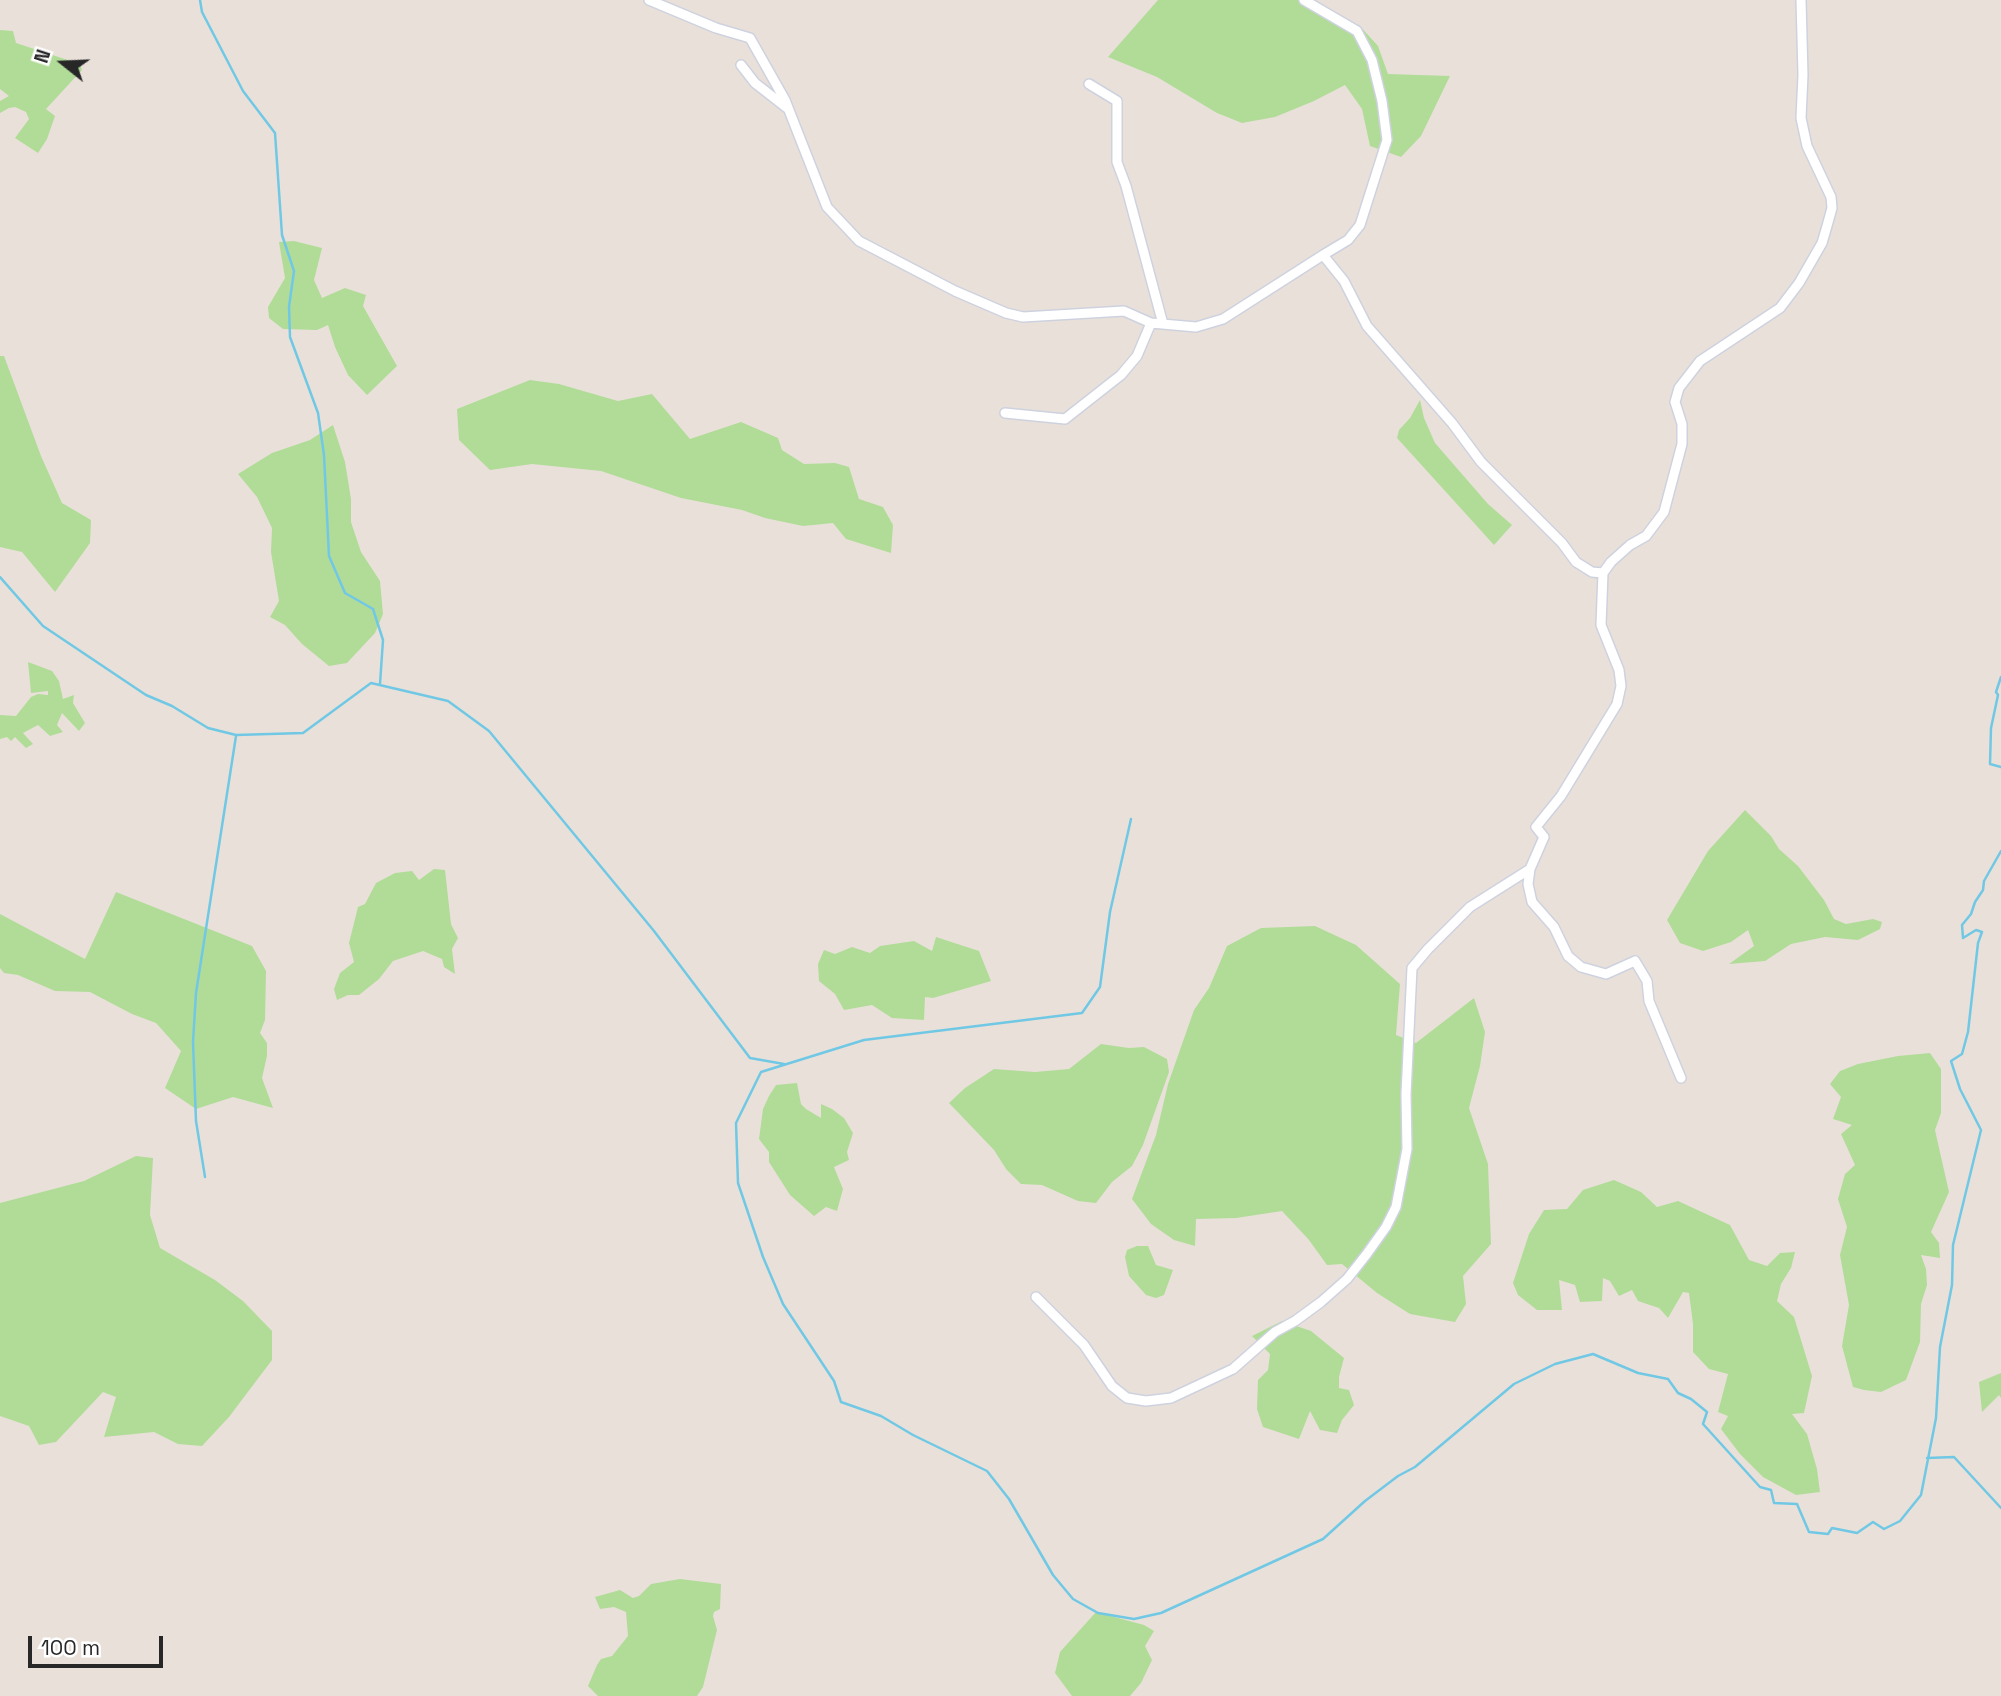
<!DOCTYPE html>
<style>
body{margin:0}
#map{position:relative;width:2001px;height:1696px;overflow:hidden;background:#e9e1d9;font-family:"Space Grotesk",sans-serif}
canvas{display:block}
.north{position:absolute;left:28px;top:28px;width:70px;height:70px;-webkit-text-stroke:5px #fff;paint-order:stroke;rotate:288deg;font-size:19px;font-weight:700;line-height:28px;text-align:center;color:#272727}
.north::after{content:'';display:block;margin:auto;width:24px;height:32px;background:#272727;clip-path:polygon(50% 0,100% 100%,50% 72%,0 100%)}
.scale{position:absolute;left:28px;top:1636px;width:135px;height:32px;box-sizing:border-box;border:4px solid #272727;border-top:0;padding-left:9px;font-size:21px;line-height:24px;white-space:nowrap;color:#272727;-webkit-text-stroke:5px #fff;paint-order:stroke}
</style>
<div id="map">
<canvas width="2001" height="1696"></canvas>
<div class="north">N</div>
<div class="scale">100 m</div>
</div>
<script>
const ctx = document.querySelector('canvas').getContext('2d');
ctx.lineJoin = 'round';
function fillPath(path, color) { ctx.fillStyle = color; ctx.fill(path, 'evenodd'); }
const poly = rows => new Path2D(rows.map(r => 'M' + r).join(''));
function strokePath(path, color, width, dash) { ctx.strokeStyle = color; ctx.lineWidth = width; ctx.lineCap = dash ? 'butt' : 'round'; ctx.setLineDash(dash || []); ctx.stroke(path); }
const green = poly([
 [1158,0,1299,0,1323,14,1359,25,1378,46,1388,74,1450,76,1421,136,1401,157,1370,146,1362,109,1345,85,1314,101,1275,117,1242,123,1217,113,1157,77,1108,57],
 [0,30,13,31,16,43,80,64,82,70,46,109,55,116,47,139,38,153,15,138,29,119,26,112,15,107,9,108,0,113,0,101,9,96,0,89],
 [294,241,322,248,314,280,322,298,345,288,366,295,363,306,397,366,367,395,348,375,335,347,328,325,317,330,283,329,269,318,268,307,285,278,279,242],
 [0,356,4,356,41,456,62,503,91,520,90,543,55,592,22,552,0,547],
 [530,380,559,384,618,401,652,394,690,439,741,422,778,438,782,450,804,464,835,463,849,467,859,499,883,507,893,525,891,553,846,539,833,523,803,526,765,518,742,510,681,498,601,471,532,464,490,470,459,440,457,409],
 [1420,400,1424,418,1435,443,1488,504,1512,525,1494,545,1397,438,1399,430,1410,418],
 [333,425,345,462,351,499,351,522,361,552,380,581,383,614,375,633,347,663,329,666,302,644,285,625,270,617,279,601,271,552,272,528,257,497,238,474,272,453,310,440],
 [28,662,52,671,59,681,63,699,74,695,73,703,85,723,79,731,62,713,57,725,63,732,50,736,38,725,23,733,33,744,26,748,15,737,11,741,7,737,0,739,0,715,16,716,31,697,38,694,48,695,48,691,31,693],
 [1745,810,1771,836,1779,849,1798,866,1824,900,1834,919,1846,924,1873,919,1882,922,1880,929,1858,940,1825,937,1791,944,1765,961,1729,964,1754,946,1748,930,1731,942,1703,951,1680,943,1667,920,1708,851],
 [434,869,445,870,451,924,458,938,452,949,455,974,444,967,442,959,423,951,393,961,379,979,359,995,348,995,337,1000,334,989,340,973,354,962,349,943,358,907,365,904,376,883,395,873,412,871,419,880],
 [116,892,252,946,266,971,265,1020,260,1033,267,1043,267,1056,262,1078,273,1108,233,1097,196,1109,165,1088,181,1051,156,1023,132,1014,90,992,55,991,18,975,4,973,0,968,0,914,85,959],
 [1315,926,1356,945,1400,984,1396,1035,1416,1043,1474,998,1485,1032,1480,1066,1469,1108,1488,1164,1491,1244,1463,1276,1466,1304,1455,1322,1410,1314,1377,1293,1342,1264,1327,1265,1309,1240,1282,1211,1236,1218,1196,1219,1195,1246,1174,1240,1151,1224,1132,1199,1156,1135,1168,1084,1194,1010,1209,988,1227,946,1261,928],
 [936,937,979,951,991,981,933,998,925,997,924,1020,892,1018,872,1005,844,1010,835,994,819,981,818,964,824,950,835,954,852,947,870,953,880,946,914,941,932,951],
 [1101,1044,1129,1048,1144,1047,1167,1059,1169,1072,1143,1145,1132,1166,1112,1182,1096,1203,1078,1201,1042,1185,1021,1184,1006,1169,994,1150,949,1103,965,1088,994,1069,1035,1072,1069,1069],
 [1930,1053,1941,1069,1941,1113,1935,1130,1949,1192,1931,1232,1939,1243,1940,1258,1921,1255,1926,1269,1927,1285,1921,1304,1920,1342,1906,1380,1881,1392,1864,1390,1853,1387,1842,1346,1849,1305,1840,1255,1847,1227,1838,1199,1845,1174,1855,1165,1841,1134,1852,1125,1833,1119,1841,1097,1830,1084,1840,1071,1858,1064,1898,1056],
 [797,1083,801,1104,806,1109,821,1118,821,1104,832,1109,844,1118,853,1133,847,1152,849,1160,834,1167,843,1189,837,1211,826,1207,814,1216,790,1195,769,1162,769,1152,759,1139,763,1109,769,1096,776,1085],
 [136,1156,153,1158,150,1215,160,1248,215,1280,243,1301,272,1331,272,1360,229,1417,202,1446,178,1444,154,1432,104,1437,116,1397,103,1392,56,1442,39,1445,29,1426,0,1416,0,1203,84,1181],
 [1614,1180,1641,1192,1657,1207,1678,1201,1730,1225,1749,1260,1767,1266,1780,1253,1795,1252,1791,1268,1781,1284,1777,1301,1794,1317,1812,1376,1804,1413,1792,1414,1807,1434,1817,1469,1820,1492,1796,1495,1763,1477,1740,1454,1721,1429,1728,1416,1718,1412,1728,1374,1709,1369,1693,1352,1693,1324,1689,1293,1683,1292,1668,1318,1659,1308,1638,1301,1632,1290,1619,1296,1610,1281,1603,1278,1602,1301,1580,1302,1575,1285,1559,1280,1562,1310,1537,1310,1518,1295,1513,1283,1529,1234,1544,1210,1567,1209,1583,1190],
 [1137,1246,1148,1246,1156,1265,1173,1270,1164,1295,1156,1298,1146,1295,1129,1276,1125,1257,1127,1250],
 [1282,1321,1311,1331,1344,1358,1339,1377,1339,1388,1349,1390,1354,1405,1342,1420,1337,1433,1320,1430,1310,1411,1299,1439,1263,1427,1257,1409,1258,1380,1268,1370,1270,1354,1252,1336],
 [2001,1373,2001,1398,1999,1395,1982,1412,1979,1382],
 [680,1579,721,1584,720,1609,714,1612,713,1616,717,1630,703,1687,697,1696,598,1696,588,1686,597,1665,601,1659,612,1656,628,1636,626,1612,614,1607,600,1609,595,1597,620,1590,633,1598,639,1596,651,1584],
 [1096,1612,1144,1625,1154,1631,1145,1646,1152,1660,1141,1683,1130,1696,1072,1696,1055,1673,1060,1652]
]);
const stream = poly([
 [200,0,202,12,243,91,275,133,282,235,294,271,289,307,290,337,318,413,324,455,329,556,345,593,373,609,383,640,380,684],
 [0,577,43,626,146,695,172,706,208,728,236,735,303,733,371,683,448,701,489,731,654,931,750,1058,784,1064],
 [2001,677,1996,692,1998,695,1991,728,1990,764,2001,767],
 [1131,819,1110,912,1100,987,1082,1013,864,1040,761,1072,736,1123,738,1183,763,1257,783,1304,834,1381,841,1402,881,1416,913,1435,987,1471,1009,1499,1053,1575,1073,1599,1098,1613,1134,1619,1161,1613,1323,1539,1365,1501,1398,1476,1415,1467,1514,1384,1555,1364,1593,1354,1638,1373,1668,1379,1678,1393,1691,1399,1707,1412,1703,1424,1760,1487,1771,1490,1774,1503,1797,1504,1809,1532,1828,1534,1832,1528,1857,1533,1873,1522,1884,1529,1900,1521,1921,1495,1936,1418,1940,1347,1952,1285,1953,1245,1981,1130,1960,1089,1951,1061,1962,1054,1968,1032,1978,943,1982,932,1976,930,1963,938,1962,925,1971,914,1975,902,1983,890,1984,881,2001,851],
 [205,1177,196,1121,193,1042,196,993,236,736],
 [1927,1458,1954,1457,2001,1508]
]);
const minor = poly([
 [649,0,716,28,750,38,785,100,827,207,859,241,955,291,1006,313,1023,317,1124,311,1151,323,1196,327,1223,319,1323,255,1344,281,1367,326,1452,423,1481,462,1562,543,1576,562,1592,572,1603,573],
 [1304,0,1357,31,1372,60,1382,101,1387,140,1360,225,1348,240,1323,255],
 [741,65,755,83,787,108],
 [1089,84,1117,101,1117,162,1126,186,1163,324],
 [1005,413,1065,419,1121,375,1137,356,1151,323],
 [1530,869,1544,837,1536,827,1561,796,1617,704,1621,686,1619,670,1601,625,1603,573,1611,562,1630,545,1646,536,1664,512,1682,444,1682,424,1675,402,1679,388,1700,361,1780,308,1799,283,1822,243,1827,226,1832,208,1831,197,1807,146,1801,118,1803,75,1801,0],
 [1036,1297,1084,1345,1112,1386,1127,1398,1146,1401,1171,1398,1233,1369,1275,1332,1295,1321,1321,1302,1347,1279,1366,1255,1386,1227,1396,1207,1407,1149,1406,1094,1412,968,1428,949,1470,907,1530,869,1528,884,1532,902,1554,927,1568,956,1581,967,1606,974,1635,961,1647,981,1649,1001,1681,1078]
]);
fillPath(green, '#b0dc98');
strokePath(stream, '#71c8e5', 2.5);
strokePath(minor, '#ced2df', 12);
strokePath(minor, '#fff', 9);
</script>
